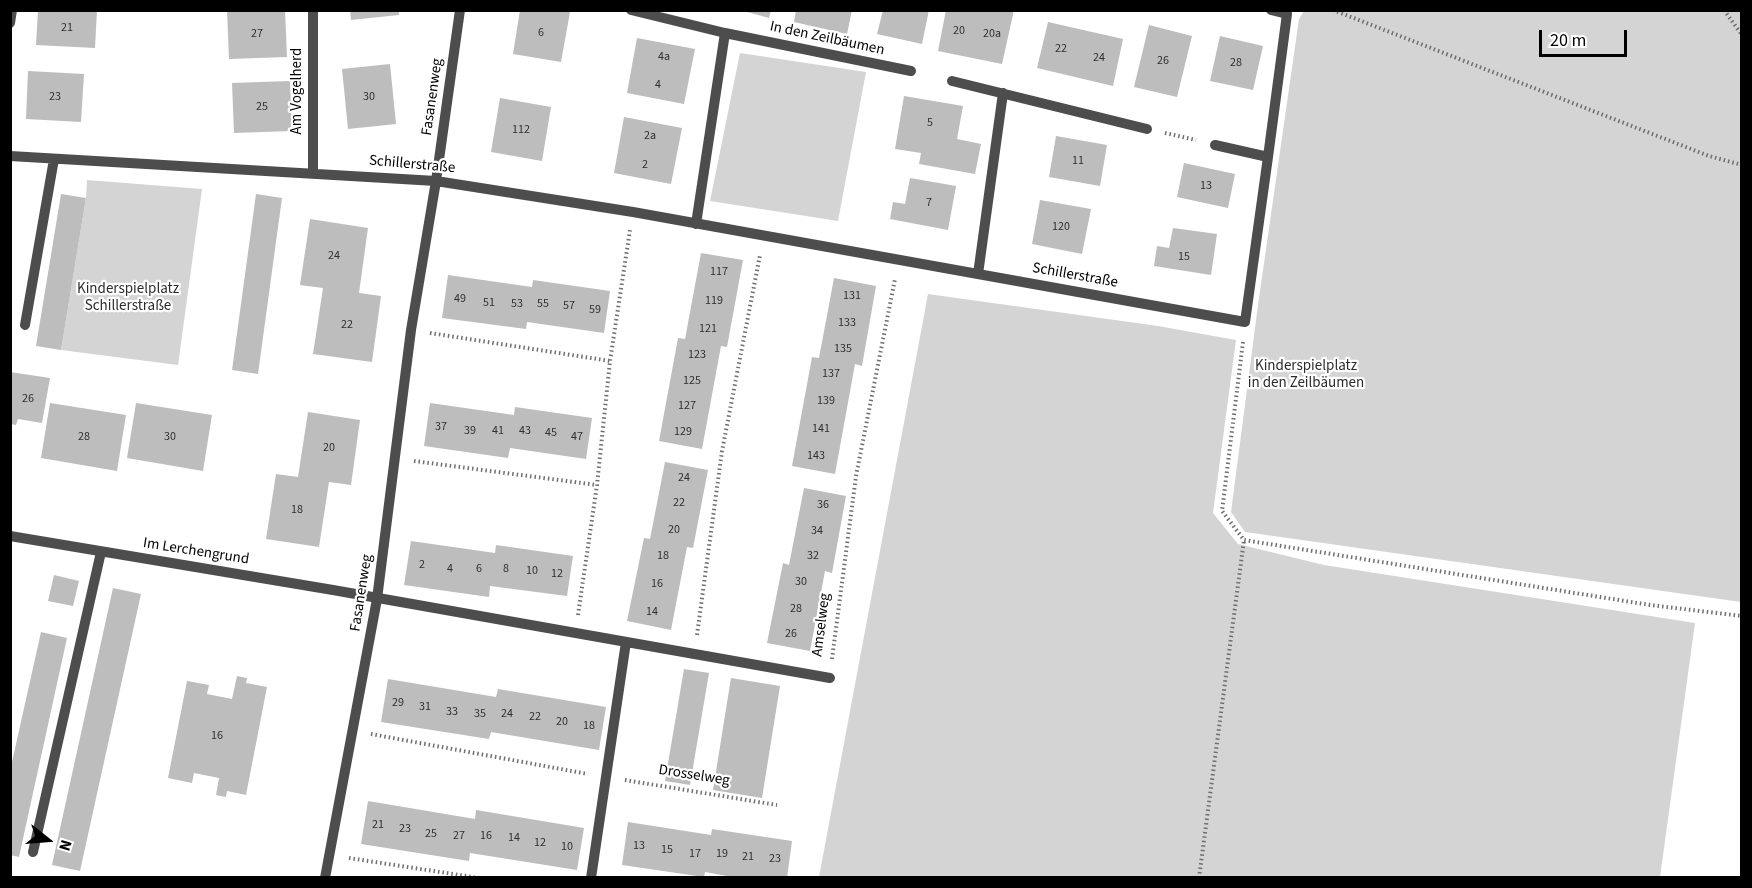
<!DOCTYPE html>
<meta charset="utf-8">
<style>
body{margin:0}
#map{position:relative;width:1752px;height:888px;overflow:hidden;background:#fff;font-family:"Source Sans 3",sans-serif}
canvas{display:block}
.frame{position:absolute;inset:0;border:12px solid #000;pointer-events:none}
.north{position:absolute;left:18px;top:810px;width:60px;height:60px;-webkit-text-stroke:4px #fff;paint-order:stroke;rotate:107deg;font-size:16px;font-weight:700;line-height:24px;text-align:center;color:#000}
.north::after{content:'';display:block;margin:auto;width:21px;height:27px;background:#000;clip-path:polygon(50% 0,100% 100%,50% 72%,0 100%)}
.scale{position:absolute;left:1539px;top:30px;width:88px;height:27px;box-sizing:border-box;border:3px solid #000;border-top:0;padding-left:8px;font-size:18px;line-height:21px;white-space:nowrap;color:#000;-webkit-text-stroke:4px #fff;paint-order:stroke}
</style>
<div id="map">
<canvas width="1752" height="888"></canvas>
<div class="frame"></div>
<div class="north">N</div>
<div class="scale">20 m</div>
</div>
<script>
const ctx = document.querySelector('canvas').getContext('2d');
ctx.lineJoin = 'round';
function fillPath(path, color) { ctx.fillStyle = color; ctx.fill(path, 'evenodd'); }
const poly = rows => new Path2D(rows.map(r => 'M' + r).join(''));
function strokePath(path, color, width, dash) { ctx.strokeStyle = color; ctx.lineWidth = width; ctx.lineCap = dash ? 'butt' : 'round'; ctx.setLineDash(dash || []); ctx.stroke(path); }
function label(font, color, halo, rows, align = 'center') {
  ctx.font = font + ' "Source Sans 3",sans-serif'; ctx.lineWidth = 4.5; ctx.setLineDash([]); ctx.textBaseline = 'middle'; ctx.strokeStyle = halo; ctx.fillStyle = color; for (const [text, x, y, turn = 0] of rows) {
    ctx.save(); ctx.translate(x, y); ctx.rotate((+turn || 0) * Math.PI / 180); ctx.textAlign = isNaN(turn) ? turn : align; if (halo) ctx.strokeText(text, 0, 0); ctx.fillText(text, 0, 0); ctx.restore();
  }
}
const green = poly([
 [1304,11,1741,11,1741,602,1245,532,1231,512,1258,305,1299,19],
 [740,53,866,72,838,221,710,201],
 [87,180,202,189,178,365,61,350,86,198],
 [928,294,1158,326,1236,340,1213,513,1238,544,1324,565,1695,623,1660,877,819,877]
]);
const building = poly([
 [38,10,97,10,95,48,36,45],
 [227,10,285,10,287,57,229,59],
 [350,10,399,10,399,15,351,20],
 [520,10,570,12,561,62,513,54],
 [740,10,771,10,769,18],
 [796,10,852,10,847,34,794,22],
 [883,10,929,10,922,44,877,34],
 [946,10,1014,10,1002,64,938,51],
 [1048,22,1123,39,1113,86,1037,68],
 [1149,25,1192,36,1177,97,1134,87],
 [1220,36,1263,46,1253,90,1210,81],
 [637,38,695,49,684,104,627,93],
 [390,64,396,124,348,129,342,69],
 [28,71,84,74,81,122,26,119],
 [290,81,292,131,234,133,232,83],
 [904,96,963,106,957,139,981,144,975,174,919,164,921,153,895,149],
 [500,98,551,107,542,161,491,152],
 [624,117,682,128,671,184,614,173],
 [1056,136,1107,145,1100,186,1049,177],
 [1184,163,1235,174,1228,208,1177,197],
 [910,178,956,186,948,230,890,219,893,202,905,204],
 [61,194,86,198,61,350,36,346],
 [256,194,282,198,258,374,232,370],
 [1040,200,1091,209,1082,254,1032,244],
 [310,219,368,228,359,293,381,296,372,362,313,354,323,288,300,285],
 [1173,228,1217,234,1211,275,1154,266,1157,246,1169,248],
 [701,253,743,260,727,347,721,346,702,449,659,441,678,338,685,339],
 [448,275,532,287,533,280,610,291,604,333,527,322,526,329,442,318],
 [834,278,876,286,862,366,855,364,835,474,792,466,812,357,819,358],
 [10,372,50,378,42,423,18,419,16,425,10,424],
 [50,403,126,415,117,471,41,458],
 [136,403,212,415,203,471,127,458],
 [430,403,514,415,515,407,592,418,586,459,510,448,508,458,424,446],
 [308,412,360,420,351,485,329,482,319,547,266,539,276,474,298,477],
 [665,462,708,470,693,548,687,547,671,630,627,621,644,538,650,539],
 [804,488,846,496,832,573,825,571,810,651,767,643,783,563,789,565],
 [411,541,495,553,496,545,573,556,567,596,490,586,489,597,404,585],
 [54,575,79,581,73,606,48,601],
 [113,588,141,594,80,871,52,865],
 [41,632,67,638,19,857,10,855,10,771],
 [684,669,709,673,690,785,665,781],
 [237,676,247,678,246,683,267,687,246,795,227,791,226,797,216,795,219,778,194,773,192,783,168,778,187,681,209,685,207,694,232,699],
 [731,678,780,686,762,798,713,790],
 [388,679,496,697,498,689,606,707,599,750,491,732,489,739,381,722],
 [368,801,475,819,476,810,584,828,577,870,470,853,469,861,361,844],
 [628,822,711,835,712,829,792,841,787,878,738,878,705,872,704,877,622,865]
]);
const path = poly([
 [1333,10,1709,156,1742,165],
 [1724,10,1742,35],
 [1165,133,1196,140],
 [430,333,610,361],
 [1243,342,1222,511,1244,540,1650,605,1742,616],
 [414,461,597,485],
 [578,615,597,485,610,361,630,230],
 [697,635,722,451,760,255],
 [832,659,856,476,895,279],
 [371,734,588,774],
 [625,780,777,805],
 [349,858,479,878],
 [1199,878,1244,540]
]);
const minor = poly([
 [631,10,725,33,911,71],
 [10,23,12,10],
 [952,81,1147,129],
 [10,156,436,181,633,212,1245,322,1268,157,1215,145],
 [1268,157,1287,14,1271,10],
 [313,172,313,10],
 [696,224,725,33],
 [978,274,1003,93],
 [25,325,54,159],
 [10,536,333,590,830,678],
 [33,852,101,552],
 [325,878,377,599,411,330,436,181,460,10],
 [591,878,626,642]
]);
const numberNames = [
 ["21",67,28],
 ["20",959,31],
 ["6",541,33],
 ["27",257,34],
 ["20a",992,34],
 ["22",1061,49],
 ["4a",664,57],
 ["24",1099,58],
 ["26",1163,61],
 ["28",1236,63],
 ["4",658,85],
 ["23",55,97],
 ["30",369,97],
 ["25",262,107],
 ["5",930,123],
 ["112",521,130],
 ["2a",650,136],
 ["11",1078,161],
 ["2",645,165],
 ["13",1206,186],
 ["7",929,203],
 ["120",1061,227],
 ["24",334,256],
 ["15",1184,257],
 ["117",719,272],
 ["131",852,296],
 ["49",460,299],
 ["119",714,301],
 ["51",489,303],
 ["53",517,304],
 ["55",543,304],
 ["57",569,306],
 ["59",595,310],
 ["133",847,323],
 ["22",347,325],
 ["121",708,329],
 ["135",843,349],
 ["123",697,355],
 ["137",831,374],
 ["125",692,381],
 ["26",28,399],
 ["139",826,401],
 ["127",687,406],
 ["37",441,427],
 ["141",821,429],
 ["39",470,431],
 ["41",498,431],
 ["43",525,431],
 ["129",683,432],
 ["45",551,433],
 ["28",84,437],
 ["30",170,437],
 ["47",577,437],
 ["20",329,448],
 ["143",816,456],
 ["24",684,478],
 ["22",679,503],
 ["36",823,505],
 ["18",297,510],
 ["20",674,530],
 ["34",817,531],
 ["18",663,556],
 ["32",813,556],
 ["2",422,565],
 ["4",450,569],
 ["6",479,569],
 ["8",506,569],
 ["10",532,571],
 ["12",557,574],
 ["30",801,582],
 ["16",657,584],
 ["28",796,609],
 ["14",652,612],
 ["26",791,634],
 ["29",398,703],
 ["31",425,707],
 ["33",452,712],
 ["35",480,714],
 ["24",507,714],
 ["22",535,717],
 ["20",562,722],
 ["18",589,726],
 ["16",217,736],
 ["21",378,825],
 ["23",405,829],
 ["25",431,834],
 ["27",459,836],
 ["16",486,836],
 ["14",514,838],
 ["12",540,843],
 ["13",639,846],
 ["10",567,847],
 ["15",667,850],
 ["17",695,854],
 ["19",722,854],
 ["21",748,857],
 ["23",775,859]
];
const streetNames = [
 ["In den Zeilbäumen",827,39,12],
 ["Am Vogelherd",298,91,-90],
 ["Fasanenweg",433,97,-82],
 ["Schillerstraße",412,165,5],
 ["Schillerstraße",1075,276,10],
 ["Im Lerchengrund",196,552,9],
 ["Fasanenweg",362,593,-81],
 ["Amselweg",822,625,-83],
 ["Drosselweg",694,776,9]
];
const parkNames = [
 ["Kinderspielplatz",128,290],
 ["Schillerstraße",128,307],
 ["Kinderspielplatz",1306,367],
 ["in den Zeilbäumen",1306,384]
];
fillPath(green, '#d4d4d4');
fillPath(building, '#bdbdbd');
strokePath(path, '#6f6f6f', 4, [1.5, 3]);
strokePath(minor, '#4d4d4d', 10);
label('12px', '#2f2f2f', null, numberNames);
label('15px', '#000', '#fff', streetNames);
label('15px', '#2b2b2b', '#fff', parkNames);
</script>
